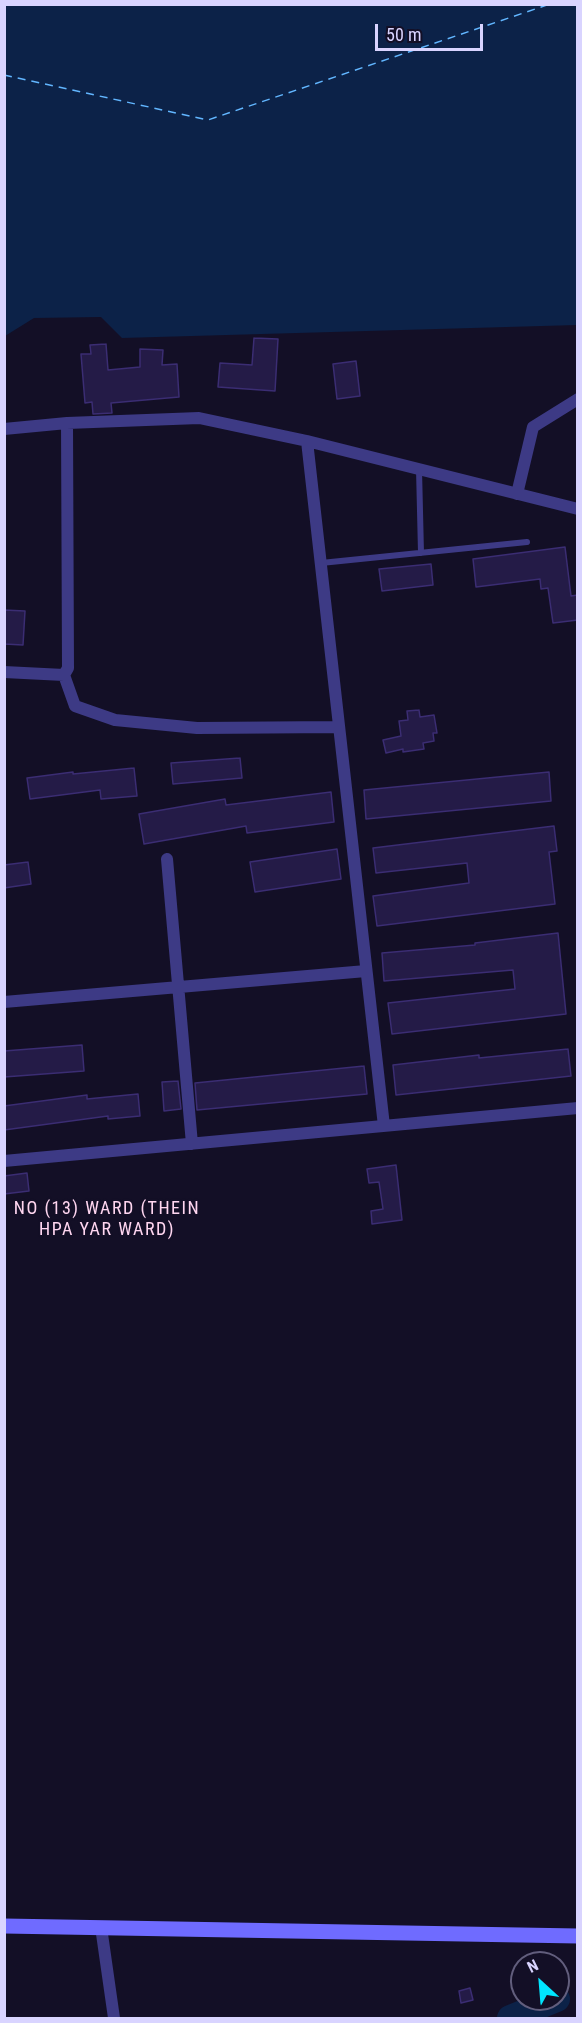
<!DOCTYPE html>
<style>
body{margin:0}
#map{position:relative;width:582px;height:2023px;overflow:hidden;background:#130f26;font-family:"Roboto Condensed",sans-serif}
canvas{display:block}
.frame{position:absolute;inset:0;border:6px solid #d9d4ff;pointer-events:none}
.north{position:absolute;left:510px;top:1951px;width:60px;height:60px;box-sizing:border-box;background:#130f26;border:2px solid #625e7d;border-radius:50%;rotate:334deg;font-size:16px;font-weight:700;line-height:24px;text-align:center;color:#d9d4ff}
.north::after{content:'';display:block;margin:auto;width:21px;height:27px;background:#00e5ff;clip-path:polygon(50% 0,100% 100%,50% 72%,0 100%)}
.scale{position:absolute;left:375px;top:24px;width:108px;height:27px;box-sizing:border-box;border:3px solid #d9d4ff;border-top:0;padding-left:8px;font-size:18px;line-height:21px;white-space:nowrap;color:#d9d4ff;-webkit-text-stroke:4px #130f26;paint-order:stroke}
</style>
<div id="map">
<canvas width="582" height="2023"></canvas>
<div class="frame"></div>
<div class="north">N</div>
<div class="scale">50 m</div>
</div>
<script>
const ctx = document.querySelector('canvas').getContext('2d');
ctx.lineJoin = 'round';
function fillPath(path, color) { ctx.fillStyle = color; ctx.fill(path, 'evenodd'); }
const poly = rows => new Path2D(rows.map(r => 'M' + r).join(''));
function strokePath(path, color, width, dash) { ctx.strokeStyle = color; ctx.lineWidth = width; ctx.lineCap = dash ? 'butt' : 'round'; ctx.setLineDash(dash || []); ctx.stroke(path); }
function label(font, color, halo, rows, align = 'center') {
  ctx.font = font + ' "Roboto Condensed",sans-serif'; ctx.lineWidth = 4.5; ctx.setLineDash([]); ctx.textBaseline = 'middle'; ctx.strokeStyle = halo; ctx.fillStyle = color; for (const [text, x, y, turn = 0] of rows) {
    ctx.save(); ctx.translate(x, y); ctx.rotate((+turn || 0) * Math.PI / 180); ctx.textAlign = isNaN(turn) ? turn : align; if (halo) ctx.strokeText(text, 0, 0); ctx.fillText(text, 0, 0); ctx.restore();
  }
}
const water = poly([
 [5,4,577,5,577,325,122,338,101,317,34,318,5,336]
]);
const river = poly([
 [510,2018,557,1999]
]);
const ferry = poly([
 [4,75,208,120,550,4]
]);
const building = poly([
 [254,338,278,339,275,391,218,387,220,363,252,365,254,338],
 [106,344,108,370,140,367,140,349,163,350,162,365,177,364,179,397,111,403,112,413,93,414,92,402,85,403,81,354,91,354,90,345,106,344],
 [356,361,360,396,337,399,333,364,356,361],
 [565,547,571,596,578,595,578,620,553,623,548,588,541,589,540,579,476,587,473,559,565,547],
 [431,564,433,585,382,591,379,569,431,564],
 [4,610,25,611,23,645,4,644,4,610],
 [419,710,420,717,434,715,437,733,433,733,434,741,423,743,424,749,403,752,403,749,386,753,383,740,401,736,399,721,408,720,407,711,419,710],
 [240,758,242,778,173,784,171,763,240,758],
 [134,768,137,796,101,799,100,790,30,799,27,778,73,772,73,774,134,768],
 [549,772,551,801,366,819,364,790,549,772],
 [331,792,334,822,247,833,246,826,144,844,139,814,225,799,226,805,331,792],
 [554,826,557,851,549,852,555,904,377,926,373,896,469,883,467,863,376,873,373,848,554,826],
 [337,849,341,879,255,892,250,862,337,849],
 [28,862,31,884,4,888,4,865,28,862],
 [558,933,566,1014,392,1034,388,1003,515,989,513,970,384,981,382,953,475,945,475,943,558,933],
 [82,1045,84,1071,4,1077,4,1051,82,1045],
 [568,1049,571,1076,396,1095,393,1065,479,1055,479,1058,568,1049],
 [364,1066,367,1094,197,1110,195,1083,364,1066],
 [178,1081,181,1109,164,1111,162,1082,178,1081],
 [138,1094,140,1116,108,1119,108,1116,4,1130,4,1106,87,1095,87,1099,138,1094],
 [396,1165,402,1220,372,1224,371,1211,383,1209,379,1182,369,1183,367,1169,396,1165],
 [27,1173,29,1191,4,1194,4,1176,27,1173],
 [470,1988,473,2000,461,2003,459,1991,470,1988]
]);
const lane = poly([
 [419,469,421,553],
 [321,563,527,542]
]);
const street = poly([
 [4,429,67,423,199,418,307,441,578,509],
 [307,441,384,1126],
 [517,494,533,427,578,399],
 [4,672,64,675,68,668,67,423],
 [64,675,75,706,115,720,197,728,339,727],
 [167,859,192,1144],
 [4,1002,366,971],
 [4,1161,578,1108],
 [101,1927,114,2018]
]);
const secondary = poly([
 [4,1926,578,1936]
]);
const quarterNames = [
 ["NO (13) WARD (THEIN",107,1209],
 ["HPA YAR WARD)",107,1230]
];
fillPath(water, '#0c2248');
strokePath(river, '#0c2248', 26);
strokePath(ferry, '#62b6ff', 1.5, [8, 6]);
fillPath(building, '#241b47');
strokePath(building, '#3b2d73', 1.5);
strokePath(lane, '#3d3a85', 6);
strokePath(street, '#3d3a85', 12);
strokePath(secondary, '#6f6bff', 15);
ctx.letterSpacing = '1.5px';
label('18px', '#ffd6f0', '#130f26', quarterNames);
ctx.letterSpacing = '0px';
</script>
